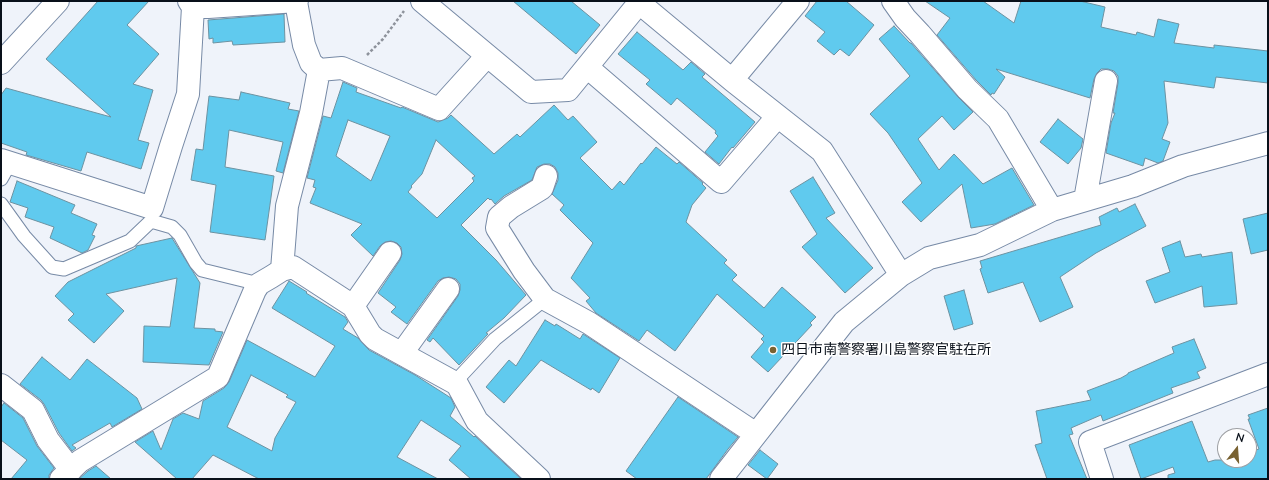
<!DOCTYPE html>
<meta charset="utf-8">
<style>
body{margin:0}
#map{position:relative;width:1269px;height:480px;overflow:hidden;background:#eff3fa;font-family:Mulish,sans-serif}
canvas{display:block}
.frame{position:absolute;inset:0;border:2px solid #09101a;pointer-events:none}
.north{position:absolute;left:1217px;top:428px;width:40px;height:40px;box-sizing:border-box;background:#fff;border:1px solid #9d9fa3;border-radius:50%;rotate:17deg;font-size:11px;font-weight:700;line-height:16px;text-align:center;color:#09101a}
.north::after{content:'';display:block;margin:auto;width:14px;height:18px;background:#796232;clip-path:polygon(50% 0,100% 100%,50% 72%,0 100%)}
</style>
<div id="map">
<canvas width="1269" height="480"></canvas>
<div class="frame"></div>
<div class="north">N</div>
</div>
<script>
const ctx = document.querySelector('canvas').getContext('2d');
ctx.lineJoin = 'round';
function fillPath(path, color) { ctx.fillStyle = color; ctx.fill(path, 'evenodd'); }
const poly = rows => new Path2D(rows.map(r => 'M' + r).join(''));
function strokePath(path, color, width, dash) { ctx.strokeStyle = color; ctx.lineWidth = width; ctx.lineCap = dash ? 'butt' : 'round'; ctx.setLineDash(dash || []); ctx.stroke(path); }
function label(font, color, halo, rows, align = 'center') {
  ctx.font = font + ' Mulish,"Noto Sans JP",sans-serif'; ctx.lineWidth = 3; ctx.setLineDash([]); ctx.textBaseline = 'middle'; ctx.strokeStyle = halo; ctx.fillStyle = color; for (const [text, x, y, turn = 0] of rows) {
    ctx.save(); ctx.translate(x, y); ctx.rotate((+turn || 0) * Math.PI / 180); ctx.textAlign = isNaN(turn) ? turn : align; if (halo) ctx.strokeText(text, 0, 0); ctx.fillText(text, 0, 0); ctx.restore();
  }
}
const building = poly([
 [98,1,149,1,127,25,159,54,133,84,153,90,138,140,149,143,141,169,87,152,81,171,26,155,27,152,1,143,1,95,6,88,111,117,46,59,98,1],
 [513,1,571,1,600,25,576,54,513,1],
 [817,1,846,1,874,25,849,56,840,49,834,55,817,41,825,32,805,16,817,1],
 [925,1,983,1,1014,23,1021,1,1080,1,1105,7,1101,27,1136,35,1137,32,1154,37,1158,19,1179,24,1174,43,1214,48,1214,45,1268,51,1268,83,1216,77,1214,88,1164,81,1168,123,1162,139,1170,142,1163,161,1158,163,1145,158,1143,166,1106,153,1111,123,1115,113,1113,113,1118,83,1118,76,1114,71,1108,69,1101,69,1097,73,1094,79,1090,98,996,69,1005,77,994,94,992,93,991,95,976,80,937,35,950,18,925,1],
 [284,14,285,42,233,45,232,41,213,43,213,38,209,39,208,20,284,14],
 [894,26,910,43,911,43,958,97,973,112,954,130,942,116,918,139,939,170,954,154,983,184,1012,168,1034,205,995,224,971,228,962,184,921,222,902,202,922,183,888,133,870,114,910,76,879,39,894,26],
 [637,32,683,70,691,62,705,74,702,77,755,122,733,148,732,147,719,164,705,152,718,136,715,133,716,131,677,98,671,105,646,84,650,80,618,54,637,32],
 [343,82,357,88,356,92,401,108,402,107,438,122,448,118,451,115,494,154,517,134,520,137,554,105,568,120,573,116,597,142,580,158,612,190,620,181,624,185,641,163,642,164,656,147,677,164,679,162,703,183,702,184,706,188,692,205,686,222,727,260,724,263,737,275,732,280,764,308,782,287,816,317,810,323,812,325,768,372,751,357,764,342,761,339,764,336,717,294,675,351,647,330,639,341,596,313,586,301,590,298,571,278,593,243,560,210,564,205,552,194,558,180,558,173,555,167,550,164,544,164,537,167,532,180,504,196,495,204,491,199,490,200,488,198,461,225,496,260,526,295,504,318,486,333,488,334,459,365,433,338,430,342,427,340,458,296,460,290,460,284,456,279,449,277,443,278,438,281,407,324,391,312,396,307,378,293,400,260,402,254,401,247,397,243,391,241,385,242,380,246,373,256,351,235,362,224,310,203,316,188,313,187,315,180,307,178,323,116,331,118,343,82],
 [348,120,390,136,371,181,336,156,348,120],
 [436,140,475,176,472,178,474,181,437,218,408,192,412,187,411,186,422,174,436,140],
 [241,92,290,103,288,109,299,111,283,173,276,171,283,142,229,130,225,167,274,176,265,240,210,232,216,185,191,180,196,149,203,150,209,96,239,100,241,92],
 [1058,119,1083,139,1081,148,1068,164,1040,142,1058,119],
 [813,177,835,213,826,218,873,268,845,293,802,247,817,234,790,191,813,177],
 [17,181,75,205,71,213,97,224,92,235,95,236,88,250,82,253,50,238,54,227,25,217,28,208,10,202,17,181],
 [1135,204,1146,226,1096,253,1060,277,1073,307,1040,322,1023,282,988,293,980,269,982,268,980,261,1101,225,1099,217,1117,208,1119,212,1135,204],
 [1268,213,1268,250,1251,254,1243,219,1268,213],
 [172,238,200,283,194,328,215,329,215,331,223,332,209,365,143,362,144,326,170,327,177,278,106,294,124,311,94,343,68,320,74,314,55,296,68,282,136,248,136,246,172,238],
 [1180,241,1185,257,1201,254,1202,257,1232,252,1237,304,1204,307,1202,286,1155,303,1146,281,1170,272,1162,248,1180,241],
 [289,281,307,292,306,293,345,317,348,322,343,329,358,338,369,350,415,375,451,398,455,407,450,416,474,437,475,436,521,479,471,479,449,460,461,446,421,420,397,457,438,479,259,479,213,455,192,479,177,479,135,442,153,431,161,450,173,419,183,413,199,419,203,401,224,388,229,382,247,340,315,377,335,346,272,308,289,281],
 [251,375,288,395,286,397,296,402,275,438,272,451,227,427,251,375],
 [964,290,973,324,954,330,944,296,964,290],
 [545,320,555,326,556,324,580,339,583,334,620,358,599,393,592,388,591,390,541,360,504,403,486,387,509,360,516,366,545,320],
 [1194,339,1206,368,1197,372,1200,378,1171,388,1173,393,1103,421,1101,415,1071,428,1073,434,1069,435,1087,479,1047,479,1035,445,1042,443,1036,411,1091,400,1087,391,1121,378,1128,374,1128,373,1174,353,1172,347,1194,339],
 [42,357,70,380,87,359,137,398,142,409,112,427,110,423,72,445,76,448,72,451,59,433,44,404,41,400,20,384,42,357],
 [678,397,738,437,728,449,706,479,637,479,626,471,678,397],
 [4,403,23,418,37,446,54,468,49,475,49,479,11,479,27,460,1,440,1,407,4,403],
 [1268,408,1268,479,1168,479,1168,475,1175,473,1173,467,1141,479,1129,445,1192,421,1208,462,1215,460,1249,460,1249,452,1259,449,1248,419,1250,419,1248,415,1268,408],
 [760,450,778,464,767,479,748,465,760,450],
 [96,466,111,479,79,479,88,471,96,466]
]);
const path = poly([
 [367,55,383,39,404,11]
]);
const lane = poly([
 [1,179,10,163],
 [1,204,24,236,52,267,64,269,130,241,151,221,172,227,180,235,196,263,202,270,259,284],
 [455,382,495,339,545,299]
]);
const street = poly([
 [422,1,531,92,568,90,639,3],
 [637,1,732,80,822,151,901,275],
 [893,1,905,18,920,34,967,89,998,119,1052,210],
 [296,2,304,45,311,63,319,70,342,68,439,109,487,56],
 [193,7,208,7,297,1],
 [1,63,58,1],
 [587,67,721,182,778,116],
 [732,80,798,1],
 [1,160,152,208,171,146,188,94,193,7,189,1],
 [546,176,542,188,511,207,499,217,497,228,524,271,545,299,589,323,756,434],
 [1085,200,1106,81],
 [282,270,287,206,311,113,319,70],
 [353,306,390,253],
 [402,353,448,289],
 [1,385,33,410,48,440,71,470],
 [61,479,80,461,218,377,255,290,259,284,271,277,282,270,293,267,353,306,370,334,375,339,457,384,477,421,539,479],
 [721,479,844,322,901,275,929,258,980,245,1052,210,1133,186,1183,166,1268,143],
 [1102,479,1090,442,1268,374]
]);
const markers = [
 [773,350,4,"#796232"]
];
const poiNames = [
 ["四日市南警察署川島警察官駐在所",781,350]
];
fillPath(building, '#60caee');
strokePath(building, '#6c92a1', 1);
strokePath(lane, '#778aa6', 15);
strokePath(street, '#778aa6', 24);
strokePath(path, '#8e939c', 2.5, [3, 2]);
strokePath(lane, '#fff', 13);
strokePath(street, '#fff', 22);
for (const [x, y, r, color] of markers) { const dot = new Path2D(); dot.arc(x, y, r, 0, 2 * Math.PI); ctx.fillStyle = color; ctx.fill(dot); strokePath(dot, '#fff', 1.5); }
label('14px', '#09101a', '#fff', poiNames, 'left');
</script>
